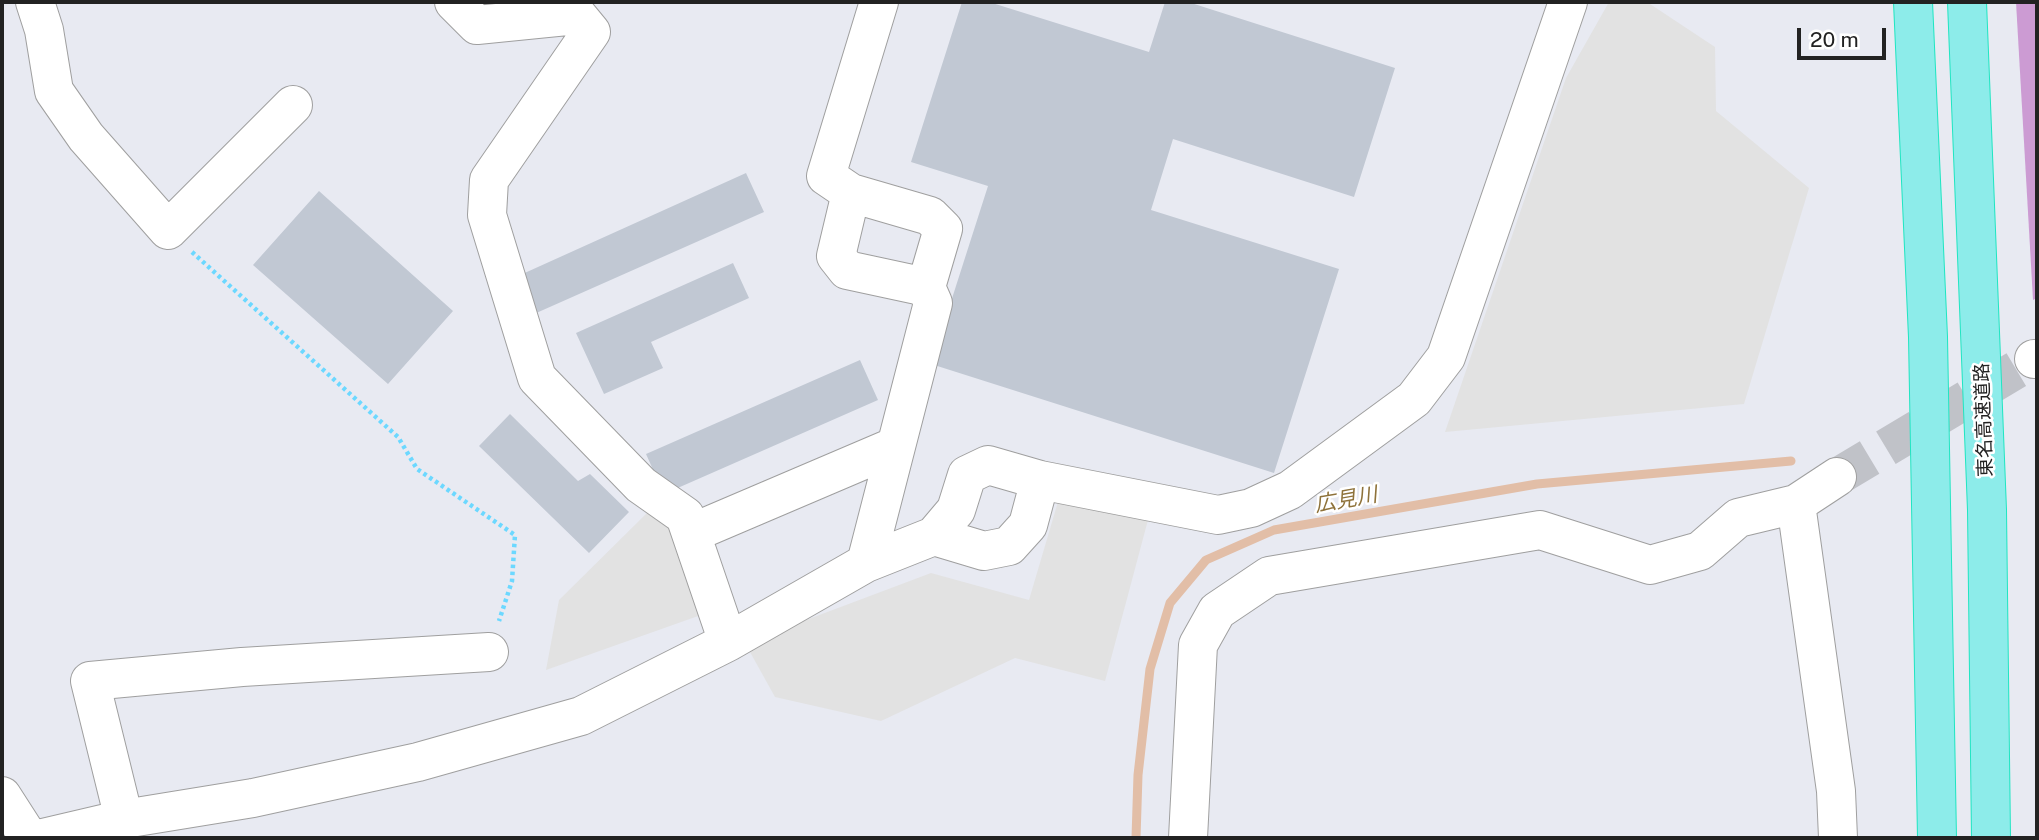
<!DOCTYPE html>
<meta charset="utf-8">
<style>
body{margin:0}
#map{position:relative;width:2039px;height:840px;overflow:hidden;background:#e8eaf2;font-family:"Public Sans",sans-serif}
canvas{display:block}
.frame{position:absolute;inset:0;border:4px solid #222;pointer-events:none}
.scale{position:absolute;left:1797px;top:28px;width:89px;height:32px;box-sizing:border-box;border:4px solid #222;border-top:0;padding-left:9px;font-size:21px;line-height:24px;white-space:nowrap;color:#222;-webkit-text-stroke:5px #fff;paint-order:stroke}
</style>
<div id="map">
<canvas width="2039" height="840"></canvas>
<div class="frame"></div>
<div class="scale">20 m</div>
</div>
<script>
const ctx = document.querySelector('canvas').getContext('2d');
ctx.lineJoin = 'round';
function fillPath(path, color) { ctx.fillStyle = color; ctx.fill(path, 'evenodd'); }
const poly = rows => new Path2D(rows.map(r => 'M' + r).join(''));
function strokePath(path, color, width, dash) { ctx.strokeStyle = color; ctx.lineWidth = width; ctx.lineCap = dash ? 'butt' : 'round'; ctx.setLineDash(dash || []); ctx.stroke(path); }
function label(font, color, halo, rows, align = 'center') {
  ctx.font = font + ' "Public Sans","Noto Sans JP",sans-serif'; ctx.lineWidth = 5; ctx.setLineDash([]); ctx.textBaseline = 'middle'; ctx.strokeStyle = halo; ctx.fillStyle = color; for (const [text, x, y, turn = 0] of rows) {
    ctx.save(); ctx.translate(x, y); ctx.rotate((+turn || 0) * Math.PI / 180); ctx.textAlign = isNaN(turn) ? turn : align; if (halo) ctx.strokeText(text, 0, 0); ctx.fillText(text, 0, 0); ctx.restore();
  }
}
const forest = poly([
 [2016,2,2037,2,2037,298,2033,300]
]);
const parking = poly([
 [1609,2,1647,2,1715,47,1716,111,1809,188,1744,404,1445,432,1566,78],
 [1060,495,1148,520,1105,681,1015,658,881,721,775,697,745,643,931,573,1029,600],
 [648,512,689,524,715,610,546,670,559,600]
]);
const stream = poly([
 [1136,838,1138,775,1150,669,1170,603,1206,560,1274,530,1537,484,1791,461]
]);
const building = poly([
 [962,2,989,2,1149,52,1165,2,1188,2,1395,68,1354,197,1173,139,1151,210,1339,269,1274,473,931,364,988,186,911,162],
 [746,173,764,212,534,314,518,276],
 [319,191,453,311,388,384,253,265],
 [733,263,749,298,651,342,663,368,604,394,576,333],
 [860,360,878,400,664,494,646,454],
 [510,414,578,481,590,474,629,512,589,553,479,446]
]);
const minorTunnel = poly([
 [1837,477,2034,359]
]);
const path = poly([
 [192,252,398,437,417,469,515,535,512,581,499,621]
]);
const minor = poly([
 [35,2,44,30,54,91,86,137,168,230,293,105],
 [454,2,477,25,577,15,591,32,489,180,487,215,537,378,641,485,685,516,728,642],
 [851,193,836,256,847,270,926,287],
 [2034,359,2037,359],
 [1837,477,1796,504,1836,791,1838,838],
 [692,533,896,446],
 [934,536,984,551,1009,546,1028,525,1040,480],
 [866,563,933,303,926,287,943,229,930,216,851,193,826,176,879,2],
 [2,796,29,838],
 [124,819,90,681,242,667,489,652],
 [43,838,124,819,253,798,418,762,581,716,728,642,866,563,934,536,956,510,967,475,988,465,1040,480,1218,515,1251,508,1290,490,1414,399,1446,357,1568,2],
 [1188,838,1198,645,1217,611,1269,576,1540,530,1650,565,1700,551,1738,518,1796,504]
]);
const highway = poly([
 [1913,2,1928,337,1937,838],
 [1967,2,1987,510,1991,838]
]);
const streetNames = [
 ["東名高速道路",1984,420,-92]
];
const waterNames = [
 ["広見川",1346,500,-10]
];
fillPath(forest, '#cc9bd3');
fillPath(parking, '#e2e2e2');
strokePath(stream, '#e2bea7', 9);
fillPath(building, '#c1c8d3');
strokePath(minorTunnel, '#c0c2c8', 38, [38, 19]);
strokePath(minor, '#9f9f9f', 40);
strokePath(highway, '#20e5c2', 40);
strokePath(path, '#6cd8ff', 4.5, [3.5, 3.5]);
strokePath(minor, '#fff', 38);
strokePath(highway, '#8decea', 38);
label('19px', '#222', '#fff', streetNames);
label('italic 21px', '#8e723a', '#fff', waterNames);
</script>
